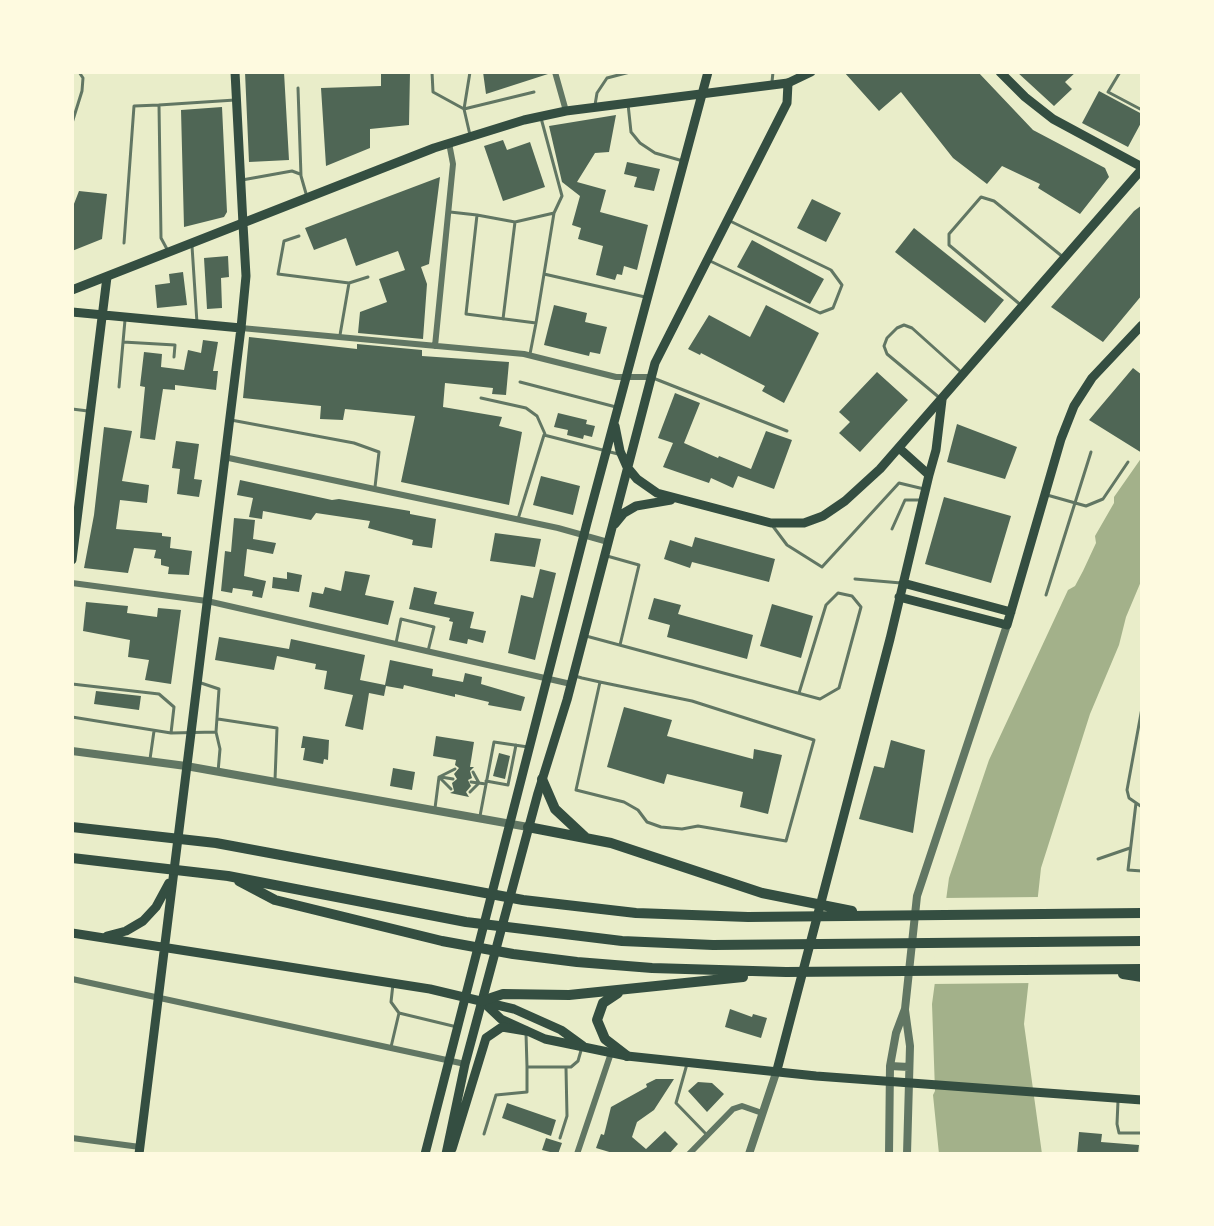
<!DOCTYPE html>
<style>
body{margin:0}
#map{position:relative;width:1214px;height:1226px;overflow:hidden;background:#e9edc9;font-family:"Fira Sans",sans-serif}
canvas{display:block}
.frame{position:absolute;inset:0;border:74px solid #fefae0;pointer-events:none}
</style>
<div id="map">
<canvas width="1214" height="1226"></canvas>
<div class="frame"></div>
</div>
<script>
const ctx = document.querySelector('canvas').getContext('2d');
ctx.lineJoin = 'round';
function fillPath(path, color) { ctx.fillStyle = color; ctx.fill(path, 'evenodd'); }
const poly = rows => new Path2D(rows.map(r => 'M' + r).join(''));
function strokePath(path, color, width, dash) { ctx.strokeStyle = color; ctx.lineWidth = width; ctx.lineCap = dash ? 'butt' : 'round'; ctx.setLineDash(dash || []); ctx.stroke(path); }
const water = poly([
 [1142,457,1142,579,1126,617,1119,645,1090,714,1041,868,1024,1024,1042,1154,939,1154,933,1095,935,1091,932,1004,949,878,989,760,1068,590,1075,586,1083,571,1096,543,1095,536,1114,503,1114,497]
]);
const pier = poly([
 [1040,897,1033,983,931,984,943,898]
]);
const building = poly([
 [245,72,284,72,289,160,249,162],
 [381,72,410,72,409,125,370,129,370,148,326,166,321,88,381,86],
 [483,72,548,72,548,74,486,94],
 [844,72,978,72,1033,130,1105,168,1109,177,1080,214,1038,188,1040,184,1002,166,987,184,953,158,901,92,879,111],
 [1017,72,1076,72,1065,82,1072,89,1054,106],
 [1099,91,1142,114,1142,121,1128,147,1082,123],
 [222,107,227,212,224,217,184,227,181,110],
 [616,115,609,152,595,153,577,182,606,190,600,212,648,225,637,270,624,266,622,275,617,274,615,280,596,275,603,246,578,239,581,228,572,225,580,196,562,182,549,126],
 [503,140,507,150,530,142,545,187,503,201,484,146],
 [627,162,660,169,654,191,634,187,637,177,624,174],
 [440,177,429,264,421,267,427,284,423,339,358,333,360,312,387,302,379,279,405,270,398,251,356,266,346,238,314,250,305,228],
 [79,191,107,194,102,239,72,251,72,209],
 [812,199,841,213,826,242,797,228],
 [1142,205,1142,295,1103,342,1051,307,1134,211],
 [914,228,1004,300,985,323,895,252],
 [752,240,824,279,810,304,737,267],
 [228,256,229,277,221,278,222,308,207,309,204,258],
 [183,272,187,305,157,308,155,285,170,283,169,274],
 [554,305,587,313,585,322,607,327,600,354,590,352,589,356,544,345],
 [766,305,819,333,784,403,762,391,765,386,701,353,700,355,688,349,709,315,750,337],
 [249,337,357,349,357,344,422,350,422,356,509,362,506,395,492,394,493,388,445,383,443,407,502,417,499,426,522,432,509,505,401,482,415,416,345,409,343,420,320,419,321,406,243,398],
 [203,340,218,342,213,371,218,371,216,390,175,385,175,390,163,389,155,440,140,438,145,387,140,386,144,352,162,354,161,367,184,370,188,350,201,353],
 [1133,368,1142,375,1142,453,1089,420],
 [877,372,908,400,860,452,839,433,850,422,839,412],
 [675,393,700,403,684,443,718,458,719,456,751,469,766,431,792,440,774,489,738,476,733,488,711,478,709,483,663,467,673,443,658,438],
 [558,413,587,420,586,424,595,426,592,437,584,435,583,439,567,435,568,430,554,427],
 [957,424,1017,447,1005,479,947,462],
 [104,427,132,431,122,481,149,485,147,503,120,500,116,529,162,533,162,536,171,537,170,548,192,551,189,575,168,574,169,567,161,565,161,559,154,558,156,550,134,548,128,573,84,568,94,515],
 [176,441,199,444,194,479,202,480,199,497,177,494,180,469,172,468],
 [541,476,580,486,573,515,533,505],
 [240,480,332,500,339,499,410,511,410,514,436,519,432,548,412,545,413,540,368,528,370,521,316,513,311,520,263,511,262,519,249,517,253,498,237,495],
 [944,497,1011,516,991,583,925,564],
 [234,518,255,520,253,539,276,543,273,554,247,549,244,576,266,581,262,598,252,596,253,591,233,588,232,593,221,591,225,551,231,552],
 [495,533,541,539,535,567,490,561],
 [695,537,775,559,769,582,692,562,690,568,664,559,670,540,692,547],
 [540,569,556,573,535,660,508,653,521,595,533,598],
 [345,571,370,575,365,595,394,601,388,625,309,607,312,592,323,594,325,587,341,591],
 [287,572,302,575,299,592,272,588,273,577,287,579],
 [414,587,437,592,434,604,474,612,470,628,486,631,483,643,468,639,467,644,449,640,453,622,449,621,450,618,409,609],
 [654,598,681,605,678,614,753,635,747,659,667,637,670,625,648,619],
 [86,602,128,606,127,613,157,617,158,608,181,610,171,684,145,680,149,660,128,657,130,640,83,631],
 [772,604,813,616,801,658,760,646],
 [219,637,289,649,291,639,365,655,360,680,385,685,390,660,433,669,432,676,463,682,465,673,482,677,481,684,525,697,521,711,488,705,489,702,455,694,455,697,404,685,403,689,386,686,384,696,369,693,363,730,345,726,353,695,324,689,327,671,315,669,316,664,277,656,274,670,215,660],
 [96,691,141,696,139,710,94,704],
 [624,707,672,720,667,736,753,759,754,749,782,755,768,814,740,807,743,792,667,774,664,784,607,767],
 [303,736,329,740,328,760,324,759,323,764,303,760,305,748,301,748],
 [436,736,474,742,470,767,474,767,470,771,472,778,468,780,471,786,466,792,469,797,450,793,454,791,452,783,457,779,454,774,459,768,455,765,456,760,433,756],
 [891,740,925,750,913,833,859,819,874,766,884,768],
 [499,753,510,756,505,779,493,776],
 [393,768,415,772,412,790,390,786],
 [730,1009,752,1017,753,1014,767,1018,761,1038,725,1027],
 [656,1079,674,1079,654,1110,637,1122,632,1137,646,1149,665,1131,678,1144,669,1154,616,1154,596,1148,601,1134,604,1135,611,1107,647,1087,646,1084],
 [698,1082,712,1083,724,1094,707,1112,688,1091],
 [507,1103,556,1120,551,1136,502,1118],
 [1079,1132,1102,1134,1101,1142,1139,1145,1138,1154,1077,1154],
 [546,1138,562,1143,558,1154,542,1150]
]);
const service = poly([
 [432,72,433,92,464,109,534,92],
 [470,72,464,109,470,135],
 [1120,72,1108,92,1142,110],
 [772,82,773,72],
 [298,88,301,176,307,197],
 [628,104,631,132,640,143,655,153,683,161],
 [159,105,235,100],
 [595,105,597,93,607,78,630,72],
 [541,118,562,196,554,213],
 [72,123,82,91,83,78,79,72],
 [242,180,292,171,300,174],
 [450,212,477,215,466,314,536,323,554,213,515,222,477,215],
 [299,236,284,241,278,274,349,283,340,335],
 [124,243,134,106,159,105,161,238,168,251],
 [192,246,197,323],
 [708,260,820,313,833,308,842,285,831,270,730,221],
 [544,274,645,297],
 [349,283,368,277],
 [1022,306,949,245,949,234,981,197,994,201,1063,257],
 [503,319,515,222],
 [123,342,175,345,174,357],
 [530,354,536,323],
 [653,378,787,431],
 [520,382,616,407],
 [119,387,125,320],
 [481,398,526,408,537,416,545,434],
 [941,399,887,354,884,346,887,338,897,328,904,325,912,328,961,372],
 [72,409,88,411],
 [231,420,354,443,379,452,375,487],
 [1047,495,1086,506,1103,499,1128,462],
 [518,519,544,435,618,454],
 [772,525,787,545,822,567,899,483,924,489],
 [892,529,905,500,920,500],
 [607,556,639,565,620,645],
 [855,579,901,583],
 [1046,595,1091,452],
 [586,636,820,699,839,688,861,607,852,596,838,593,826,605,799,693],
 [396,643,401,619,434,627,428,651],
 [575,676,582,678,600,682,692,701,814,740,786,841,698,826,682,829,661,827,647,822,638,810,624,802,576,790,600,682],
 [72,684,159,694,174,707,171,733],
 [1142,708,1127,790,1129,798,1142,807],
 [72,717,171,733,216,732,219,689,198,682],
 [218,719,277,728,275,780],
 [216,732,220,749,218,772],
 [150,759,154,731],
 [439,777,455,769],
 [439,777,451,789],
 [441,777,453,779],
 [486,781,508,785,516,745],
 [471,782,486,784],
 [470,792,479,783,473,772],
 [1136,803,1128,870,1142,871],
 [435,808,439,777],
 [480,816,494,742,528,747],
 [1098,859,1130,848],
 [393,984,391,1002,399,1013,457,1027],
 [526,1033,527,1067],
 [391,1047,399,1013],
 [687,1064,676,1103,707,1135],
 [1118,1101,1117,1124,1119,1133,1142,1133],
 [484,1134,496,1095,527,1092,527,1067,571,1067,578,1061,582,1047],
 [560,1138,567,1116,566,1068]
]);
const minor = poly([
 [555,72,566,111],
 [241,328,524,354,616,377,651,377],
 [435,346,453,164,449,143],
 [224,457,558,528,608,542],
 [72,583,207,601,571,684],
 [72,979,465,1064],
 [72,1138,140,1147],
 [577,1154,611,1053],
 [689,1154,733,1109,742,1106,762,1113]
]);
const tertiary = poly([
 [72,751,186,766,528,827],
 [905,1010,910,1046,907,1154],
 [890,1066,909,1067],
 [749,1154,777,1070],
 [889,1154,890,1066,896,1033,905,1009,917,896,1007,625]
]);
const secondary = poly([
 [235,72,243,224],
 [1000,72,1025,97,1053,119,1142,167],
 [788,83,811,72],
 [72,312,241,328,139,1154],
 [929,475,936,450,942,400],
 [72,560,107,277],
 [903,583,1011,612],
 [899,597,1007,625,1061,439,1074,406,1092,378,1142,325],
 [72,933,430,989,514,1009,561,1030,583,1046],
 [107,936,126,931,143,921,156,907,169,883],
 [482,1001,501,1019,545,1039,627,1056,816,1076,1142,1100],
 [777,1070,890,639,929,475,899,448]
]);
const primary = poly([
 [72,290,434,148,524,120,566,111,788,83,787,103,655,363,567,700,538,793,465,1064,446,1154],
 [241,328,246,276,243,224],
 [615,426,620,451,627,467,637,479,657,493,771,523,804,523,823,516,845,501,880,469,1142,169],
 [615,524,624,513,636,506,671,500],
 [452,1149,486,1038,502,1027,526,1031],
 [425,1154,587,523,708,72]
]);
const motorway = poly([
 [542,779,555,809,585,837],
 [72,827,216,843,523,900,636,913,748,917,1142,913],
 [528,827,611,843,762,893,852,911],
 [72,858,228,876,466,922,622,941,713,945,1142,941],
 [239,881,275,900,442,941,513,954,577,962,652,968,786,972,1142,969],
 [1123,974,1142,977],
 [618,993,603,1003,597,1020,605,1039,627,1056],
 [482,1001,503,994,569,995,743,977]
]);
fillPath(water, '#a3b18a');
fillPath(pier, '#e9edc9');
fillPath(building, '#4f6655');
strokePath(service, '#617663', 3);
strokePath(minor, '#617663', 6);
strokePath(tertiary, '#617663', 8);
strokePath(secondary, '#344e41', 9);
strokePath(primary, '#344e41', 9);
strokePath(motorway, '#344e41', 10);
</script>
